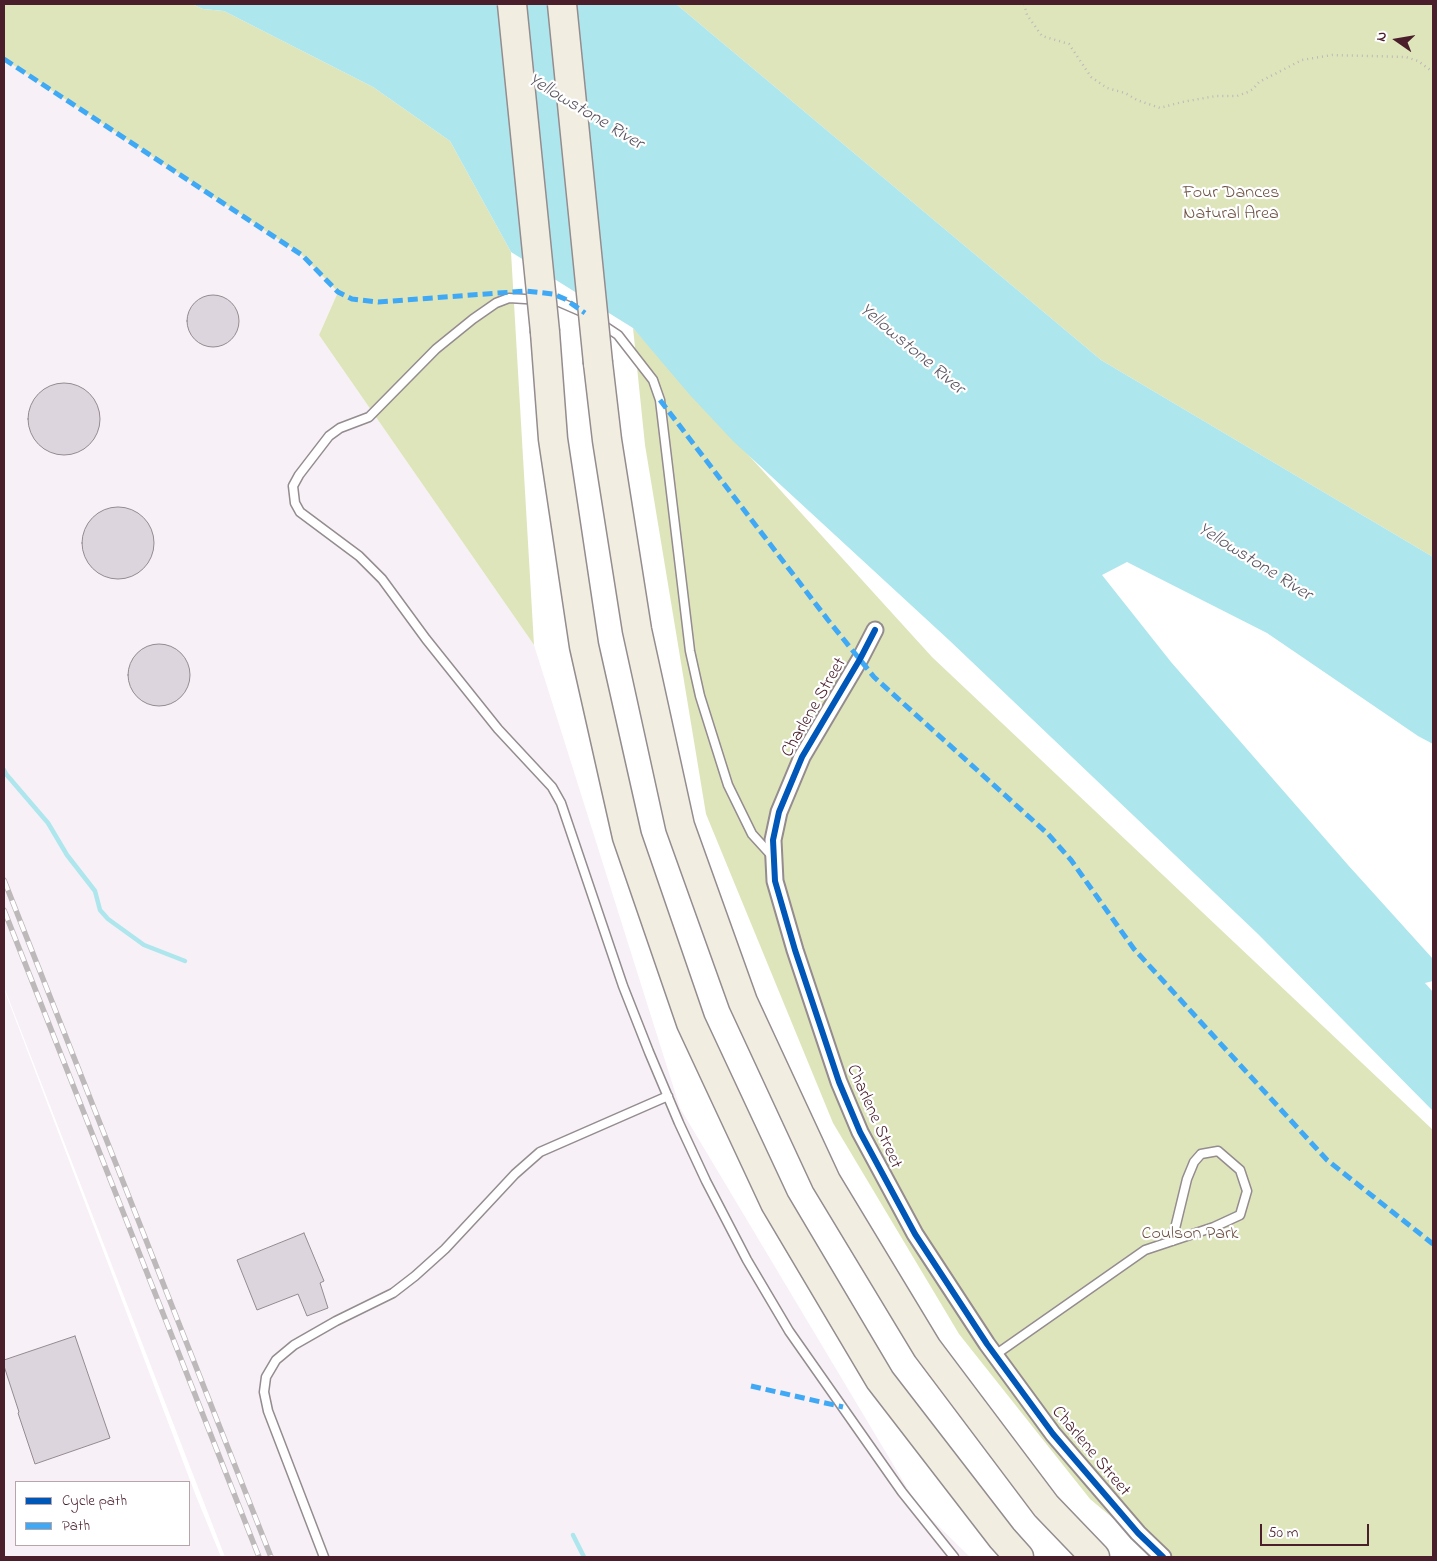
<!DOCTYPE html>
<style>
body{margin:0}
#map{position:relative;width:1437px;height:1561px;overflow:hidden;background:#fff;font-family:"Indie Flower",sans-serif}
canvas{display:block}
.frame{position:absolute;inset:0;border:5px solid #4a1f2b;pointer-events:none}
.legend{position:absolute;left:15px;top:1481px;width:175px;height:65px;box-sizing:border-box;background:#fff;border:1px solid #b7a5aa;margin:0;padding:6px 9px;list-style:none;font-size:15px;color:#4a1f2b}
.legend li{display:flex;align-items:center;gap:10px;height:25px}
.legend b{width:25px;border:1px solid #b7a5aa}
.north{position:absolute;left:1372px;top:15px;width:50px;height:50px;-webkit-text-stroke:4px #fff;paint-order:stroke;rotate:283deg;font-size:14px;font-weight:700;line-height:20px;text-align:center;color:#4a1f2b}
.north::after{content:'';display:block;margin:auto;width:18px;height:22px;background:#4a1f2b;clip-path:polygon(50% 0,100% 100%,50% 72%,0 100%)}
.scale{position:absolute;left:1260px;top:1524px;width:109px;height:22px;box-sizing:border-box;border:2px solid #4a1f2b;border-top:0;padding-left:6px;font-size:15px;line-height:18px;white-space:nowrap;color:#4a1f2b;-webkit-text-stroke:4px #fff;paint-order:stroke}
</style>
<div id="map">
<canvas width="1437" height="1561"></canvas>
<div class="frame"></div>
<ul class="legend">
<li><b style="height:6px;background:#0057b8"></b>Cycle path</li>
<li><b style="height:6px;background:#3fa9f5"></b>Path</li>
</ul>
<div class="north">N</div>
<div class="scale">50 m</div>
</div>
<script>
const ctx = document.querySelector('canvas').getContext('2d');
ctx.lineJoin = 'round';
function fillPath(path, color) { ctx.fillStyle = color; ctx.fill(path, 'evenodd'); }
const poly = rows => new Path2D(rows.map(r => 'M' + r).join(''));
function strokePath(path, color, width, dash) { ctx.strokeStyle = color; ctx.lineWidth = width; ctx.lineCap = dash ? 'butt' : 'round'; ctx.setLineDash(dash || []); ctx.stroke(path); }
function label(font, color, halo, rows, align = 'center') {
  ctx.font = font + ' "Indie Flower",sans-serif'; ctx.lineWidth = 4.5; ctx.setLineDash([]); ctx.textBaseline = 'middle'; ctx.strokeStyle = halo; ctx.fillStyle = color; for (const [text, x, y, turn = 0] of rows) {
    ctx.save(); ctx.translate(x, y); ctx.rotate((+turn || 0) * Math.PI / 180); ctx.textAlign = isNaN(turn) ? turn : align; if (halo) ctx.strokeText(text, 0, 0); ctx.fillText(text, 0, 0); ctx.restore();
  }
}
const built = poly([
 [4,59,302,255,338,292,319,335,534,645,680,1108,918,1506,970,1557,225,1557,4,987],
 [4,989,196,1496,221,1557,4,1557],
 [16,1482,189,1482,189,1545,16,1545]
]);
const green = poly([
 [4,4,192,4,203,9,224,11,373,87,450,141,511,252,534,645,319,335,338,292,302,255,4,59],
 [676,4,1433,4,1433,557,1101,360],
 [633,328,932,657,1433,1130,1433,1557,1159,1557,1090,1499,959,1334,833,1123,706,814,645,445]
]);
const water = poly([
 [192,4,676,4,1101,360,1433,557,1433,744,1418,736,1267,633,1127,562,1102,575,1171,662,1348,865,1433,959,1433,981,1425,983,1433,992,1433,1111,1258,934,950,641,733,441,689,394,633,328,511,252,450,141,373,87,224,11,203,9]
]);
const stream = poly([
 [4,770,6,774,48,823,67,855,95,891,100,910,108,919,144,945,185,961],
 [573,1535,584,1557]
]);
const building = poly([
 '187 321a26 26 0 1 1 52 0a26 26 0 1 1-52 0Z',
 '28 419a36 36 0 1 1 72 0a36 36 0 1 1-72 0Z',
 '82 543a36 36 0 1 1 72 0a36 36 0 1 1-72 0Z',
 '128 675a31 31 0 1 1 62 0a31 31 0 1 1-62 0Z',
 [304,1233,324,1281,320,1283,328,1308,307,1316,298,1294,257,1310,237,1260,304,1233],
 [75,1336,110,1438,35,1464,18,1413,19,1412,4,1366,4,1360,75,1336]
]);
const path = poly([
 [1024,4,1027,15,1042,36,1069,44,1091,77,1107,88,1125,93,1137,100,1160,108,1182,102,1216,96,1237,96,1248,92,1253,89,1259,82,1302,60,1332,55,1406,57,1418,61,1433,72]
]);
const service = poly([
 [587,314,557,301,509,298,496,303,473,319,436,349,369,417,340,428,329,436,299,475,293,486,295,503,300,512,359,556,382,579,426,639,498,729,552,787,561,803,623,986,649,1052,679,1123,706,1181,747,1260,789,1331,902,1492,954,1557],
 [600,323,618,335,653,380,660,400,690,651,700,696,728,785,752,834,772,856],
 [995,1355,1145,1250,1214,1227,1240,1215,1247,1191,1240,1170,1218,1151,1201,1154,1194,1162,1187,1179,1172,1241],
 [324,1557,268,1411,264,1392,266,1377,276,1360,294,1345,336,1321,393,1293,415,1276,445,1249,515,1174,540,1152,668,1096]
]);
const minor = poly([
 [875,630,860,659,802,757,779,812,773,840,775,881,795,950,839,1082,860,1132,915,1234,987,1344,1053,1434,1138,1533,1163,1557]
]);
const motorway = poly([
 [545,332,553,439,584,646,627,837,691,1023,775,1203,880,1380,1002,1538,1019,1557],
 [598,363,607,440,637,630,680,826,743,1002,826,1181,927,1348,1046,1506,1095,1557]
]);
const rail = poly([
 [4,880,271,1557],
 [4,910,259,1557]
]);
const motorwayBridge = poly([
 [512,4,545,332],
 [562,4,598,363]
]);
const quiet = poly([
 [4,59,302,255,338,292,352,299,378,302,526,291,553,294,565,299,585,313],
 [660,400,828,620,874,677,1048,834,1071,860,1134,949,1327,1160,1433,1244],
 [751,1386,843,1407]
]);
const cycleway = poly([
 [875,630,860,659,802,757,779,812,773,840,775,881,795,950,839,1082,860,1132,915,1234,987,1344,1053,1434,1138,1533,1163,1557]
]);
const parkNames = [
 ["Four Dances",1231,194],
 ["Natural Area",1231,215],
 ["Coulson Park",1190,1235]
];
const streetNames = [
 ["Charlene Street",815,708,-60],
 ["Charlene Street",873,1117,66],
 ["Charlene Street",1090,1452,50]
];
const waterNames = [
 ["Yellowstone River",585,113,31],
 ["Yellowstone River",911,350,40],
 ["Yellowstone River",1254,563,32]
];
fillPath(built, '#f7f0f7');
fillPath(green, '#dfe5bb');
fillPath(water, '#ade6ed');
strokePath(stream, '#ade6ed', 4.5);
fillPath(building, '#ddd5dd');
strokePath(building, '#948c8e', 1);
strokePath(service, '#948c8e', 11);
strokePath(minor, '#948c8e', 19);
strokePath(motorway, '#948c8e', 31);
strokePath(path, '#bdb8b9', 2.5, [1, 4]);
strokePath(service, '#fff', 8);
strokePath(minor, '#fff', 15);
strokePath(motorway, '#f1ede1', 28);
strokePath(rail, '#bdb8b9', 5.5);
strokePath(rail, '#fff', 4, [11]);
strokePath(motorwayBridge, '#948c8e', 31, []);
strokePath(motorwayBridge, '#f1ede1', 28);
strokePath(quiet, '#3fa9f5', 5, [10, 5]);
strokePath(cycleway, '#0057b8', 6);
label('18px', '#6f5445', '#fff', parkNames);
label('18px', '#4a1f2b', '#fff', streetNames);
label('italic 19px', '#5d5763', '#fff', waterNames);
</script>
